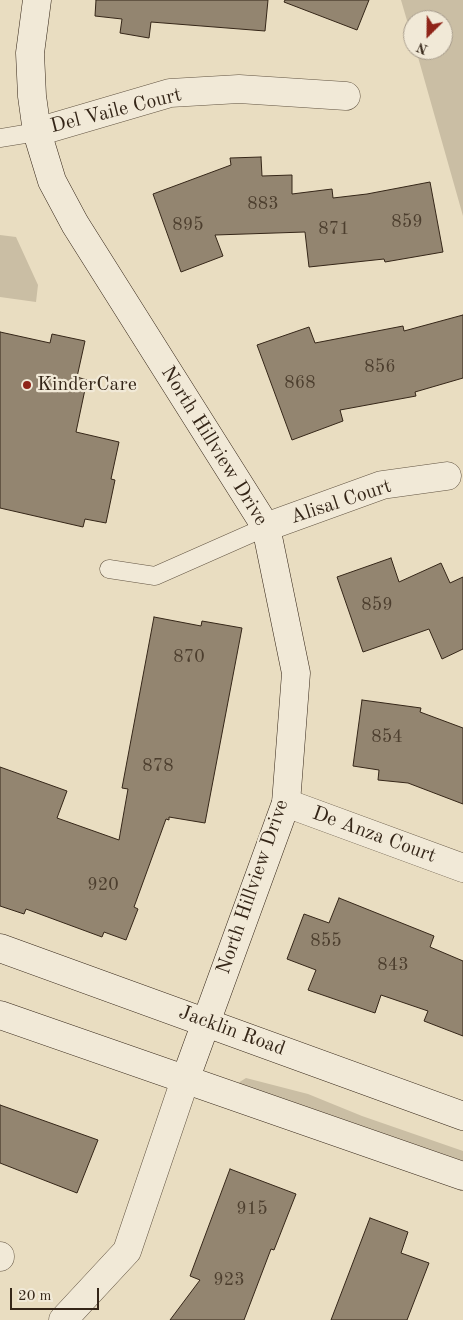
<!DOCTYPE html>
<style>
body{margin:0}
#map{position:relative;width:463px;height:1320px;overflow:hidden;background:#e9ddc1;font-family:"Old Standard TT",serif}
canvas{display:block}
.north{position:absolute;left:403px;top:10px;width:50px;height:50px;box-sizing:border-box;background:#f1e9d7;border:1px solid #a69b8b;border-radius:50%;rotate:203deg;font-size:14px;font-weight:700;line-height:20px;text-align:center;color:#352618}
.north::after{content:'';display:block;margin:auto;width:18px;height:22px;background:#8f2418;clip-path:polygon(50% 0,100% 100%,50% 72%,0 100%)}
.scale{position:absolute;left:10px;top:1288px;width:89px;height:22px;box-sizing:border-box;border:2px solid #352618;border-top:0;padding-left:6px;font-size:15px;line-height:18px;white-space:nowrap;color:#352618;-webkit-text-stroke:4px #f1e9d7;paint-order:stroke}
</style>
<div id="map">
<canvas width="463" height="1320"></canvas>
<div class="north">N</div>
<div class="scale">20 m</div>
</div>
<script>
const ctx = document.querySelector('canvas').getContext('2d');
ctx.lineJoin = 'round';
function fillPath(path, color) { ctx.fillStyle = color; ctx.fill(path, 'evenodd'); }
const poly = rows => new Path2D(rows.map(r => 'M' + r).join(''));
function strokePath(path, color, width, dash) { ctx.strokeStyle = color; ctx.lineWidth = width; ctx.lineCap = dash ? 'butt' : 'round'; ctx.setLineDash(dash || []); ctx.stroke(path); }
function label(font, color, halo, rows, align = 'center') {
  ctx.font = font + ' "Old Standard TT",serif'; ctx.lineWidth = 4.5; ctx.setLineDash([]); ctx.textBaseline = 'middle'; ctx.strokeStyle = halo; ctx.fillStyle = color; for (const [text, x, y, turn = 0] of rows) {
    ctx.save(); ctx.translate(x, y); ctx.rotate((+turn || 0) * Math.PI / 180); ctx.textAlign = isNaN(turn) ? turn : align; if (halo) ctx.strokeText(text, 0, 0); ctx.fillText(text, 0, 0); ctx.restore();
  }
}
const green = poly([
 [401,0,463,0,463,216,416,50,443,50,443,20,413,20,413,41],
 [0,235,16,237,38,285,36,302,0,297],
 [246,1078,308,1094,362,1116,463,1151,463,1161,238,1083]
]);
const building = poly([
 [96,0,268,0,265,31,151,22,149,38,120,33,122,19,95,16,96,0],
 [285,0,369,0,357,30,284,2,285,0],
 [261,157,262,176,292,175,292,194,332,189,333,198,367,194,430,182,443,252,385,262,384,259,309,267,305,232,215,235,223,256,181,272,153,194,231,165,230,158,261,157],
 [463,315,463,378,415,392,416,396,340,410,343,421,292,440,257,345,309,327,315,343,403,326,404,331,463,315],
 [0,332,50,343,52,334,85,341,77,377,87,380,76,432,119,442,111,479,115,480,106,523,85,519,83,527,0,508,0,332],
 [391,558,399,582,441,563,450,583,463,577,463,649,442,659,429,629,363,652,337,577,391,558],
 [154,617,201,626,202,621,242,628,205,823,169,817,169,820,166,819,134,907,138,909,126,940,104,932,102,937,26,909,24,914,0,906,0,767,67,791,57,818,119,840,128,789,122,788,154,617],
 [362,700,421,708,420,712,463,728,463,804,408,783,378,780,379,770,353,766,362,700],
 [339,898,434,936,430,947,463,961,463,1036,424,1021,428,1011,381,995,375,1013,308,990,316,970,287,959,304,914,329,923,339,898],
 [0,1105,98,1140,77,1193,0,1163,0,1105],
 [230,1169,296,1194,274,1250,271,1249,244,1320,170,1320,200,1280,190,1276,230,1169],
 [370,1218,408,1232,401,1253,429,1263,407,1320,331,1320,370,1218]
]);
const lane = poly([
 [0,138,37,132],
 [109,569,155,576,266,527]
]);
const street = poly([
 [37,132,170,93,239,89,346,96],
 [266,527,382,485,447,476],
 [286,803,463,868],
 [0,1256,0,1257],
 [63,1320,127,1251,185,1080]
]);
const secondary = poly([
 [37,0,30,53,32,96,37,132,52,181,75,224,266,527,296,673,286,803,185,1080],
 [0,948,463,1116],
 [0,1015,463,1176]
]);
const markers = [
 [27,385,5,"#8f2418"]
];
const numberNames = [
 ["883",263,204],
 ["859",407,222],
 ["895",188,225],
 ["871",334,229],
 ["856",380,367],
 ["868",300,383],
 ["859",377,605],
 ["870",189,657],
 ["854",387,737],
 ["878",158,766],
 ["920",103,885],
 ["855",326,941],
 ["843",393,965],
 ["915",252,1209],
 ["923",229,1280]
];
const streetNames = [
 ["Del Vaile Court",116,111,-14],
 ["North Hillview Drive",214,446,58],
 ["Alisal Court",341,502,-18],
 ["De Anza Court",374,835,20],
 ["North Hillview Drive",253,887,-71],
 ["Jacklin Road",232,1031,20]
];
const poiNames = [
 ["KinderCare",37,385]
];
fillPath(green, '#cabea4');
fillPath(building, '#938570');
strokePath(building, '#352618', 1);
strokePath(lane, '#625442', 19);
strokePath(street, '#625442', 29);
strokePath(secondary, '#352618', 29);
strokePath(lane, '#f1e9d7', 18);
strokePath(street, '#f1e9d7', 28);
strokePath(secondary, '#f1e9d7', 28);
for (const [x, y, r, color] of markers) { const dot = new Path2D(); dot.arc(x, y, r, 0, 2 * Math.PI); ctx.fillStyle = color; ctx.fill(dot); strokePath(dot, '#f1e9d7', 2); }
label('18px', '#4c3e2e', null, numberNames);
label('20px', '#352618', '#f1e9d7', streetNames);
label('20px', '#352618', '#f1e9d7', poiNames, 'left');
</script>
